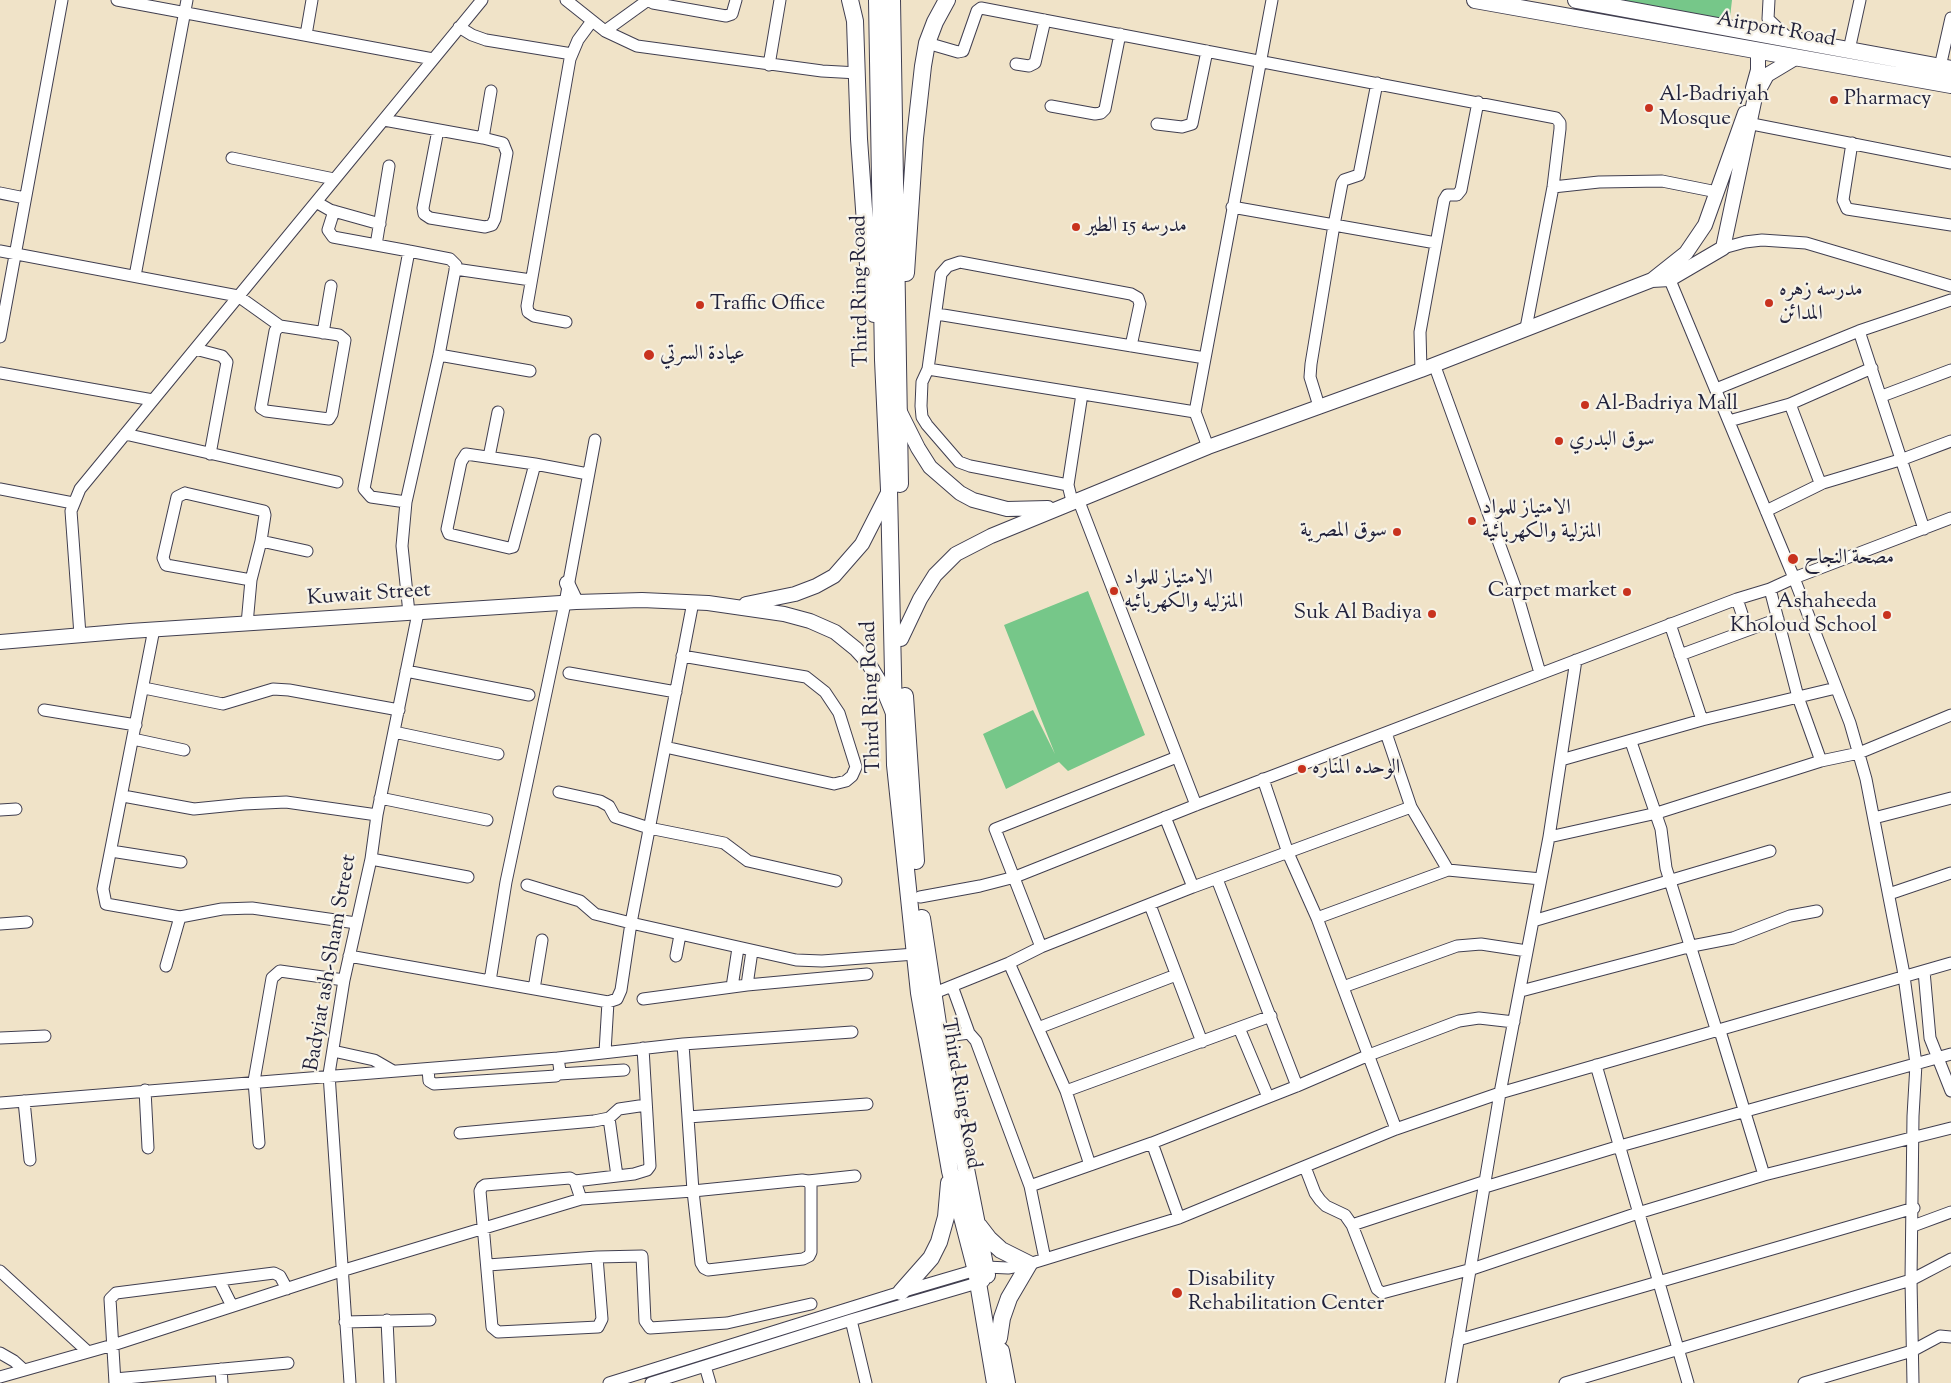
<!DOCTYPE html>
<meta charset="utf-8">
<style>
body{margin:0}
canvas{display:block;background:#f0e3c8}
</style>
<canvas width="1951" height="1383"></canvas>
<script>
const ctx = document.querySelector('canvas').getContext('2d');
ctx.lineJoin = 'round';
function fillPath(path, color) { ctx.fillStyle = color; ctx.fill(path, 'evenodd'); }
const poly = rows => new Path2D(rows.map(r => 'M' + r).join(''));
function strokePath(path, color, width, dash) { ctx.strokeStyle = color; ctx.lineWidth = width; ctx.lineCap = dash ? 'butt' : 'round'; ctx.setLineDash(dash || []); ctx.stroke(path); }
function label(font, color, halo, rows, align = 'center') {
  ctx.font = font + ' "Sorts Mill Goudy",Amiri,serif'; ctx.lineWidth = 4.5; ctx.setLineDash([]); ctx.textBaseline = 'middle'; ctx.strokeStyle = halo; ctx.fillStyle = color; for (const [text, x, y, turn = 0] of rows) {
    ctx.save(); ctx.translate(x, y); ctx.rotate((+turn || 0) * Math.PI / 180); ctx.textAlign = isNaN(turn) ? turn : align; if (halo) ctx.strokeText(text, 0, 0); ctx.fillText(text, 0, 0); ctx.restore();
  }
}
const green = poly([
 [1588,0,1732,0,1729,26],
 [1088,591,1145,735,1068,771,1059,762,1006,789,983,734,1033,710,1055,754,1004,625]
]);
const minor = poly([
 [117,0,433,59],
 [566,0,605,31,637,46,822,71,858,73],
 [648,0,653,3,726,16,732,14,736,0],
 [1769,0,1768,19,1787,37],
 [459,27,472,35,486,40,572,54],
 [605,31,648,0],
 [306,35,312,0],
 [927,43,958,52,963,51,977,11,981,8,1556,118,1560,123,1560,129,1553,187,1526,328],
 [1849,50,1860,0],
 [1016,64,1029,66,1035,63,1045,20],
 [769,65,780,0],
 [1940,67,1951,18],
 [1051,106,1095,114,1101,113,1105,109,1120,34],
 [384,120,483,138,503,143,507,153,495,219,492,225,485,227,430,218,424,214,423,208,438,130],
 [1742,122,1951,163],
 [1157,124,1182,127,1192,124,1207,51],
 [483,138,491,91],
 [1852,143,1843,200,1847,209,1951,225],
 [232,158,334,179],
 [1553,187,1599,182,1662,181,1717,192],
 [0,193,25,198],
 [316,202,330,210,380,224],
 [1232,207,1436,243],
 [334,211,328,230,333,237,409,251,450,259,456,265,439,355,406,502,371,497,364,489,409,251],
 [376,245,389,166],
 [1723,248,1745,242,1762,240,1806,243,1951,286],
 [0,251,238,296,280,326],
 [455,269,531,280],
 [1667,273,1794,578,1850,723,1866,779,1903,969,1916,1064,1913,1116,1911,1280,1913,1383],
 [135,276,187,0],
 [937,314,1205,358],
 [566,322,534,316,528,312,527,306,570,59,578,40,592,21],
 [280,326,339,335,345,340,332,414,329,419,266,411,261,408,275,331,280,326],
 [1859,331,1924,529],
 [323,333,331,286],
 [0,337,62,0],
 [195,349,222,356,227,362,210,454],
 [439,355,530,371],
 [1434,364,1515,587,1540,673],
 [928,369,1195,412],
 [1421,370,1420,332,1444,200,1447,195,1457,195,1461,190,1478,102],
 [0,373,153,400],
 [1716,389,1859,331,1951,300],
 [1882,396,1951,370],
 [1790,404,1819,480,1823,483,1903,459,1951,441],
 [1319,406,1310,377,1311,364,1334,225,1342,183,1344,180,1359,175,1377,83],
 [1729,421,1790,404,1872,368],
 [125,434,337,482],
 [1208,447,1195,412,1272,0],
 [466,454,535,464,513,547,509,548,449,534,447,529,461,462,466,454],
 [489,457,498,412],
 [535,464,588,474],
 [1068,485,970,466,959,462,927,425,922,417,921,406,922,382,928,369,941,274,948,266,960,262,1131,294,1138,298,1140,304,1131,346],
 [0,489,73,503],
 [185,493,264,511,265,515,261,541,251,580,166,565,163,558,177,497,185,493],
 [1078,499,1196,805],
 [1072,501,1068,485,1082,394],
 [406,502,402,546,409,613],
 [1766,511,1823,483],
 [261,541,307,551],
 [1770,589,1798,697,1821,761],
 [1737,599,1747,629],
 [247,624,251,580],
 [1670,624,1702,720],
 [154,629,103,889,106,904,180,917,222,909,252,908,356,923],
 [80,635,71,511,80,489,482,0],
 [1680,655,1778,619],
 [406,671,529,695],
 [569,673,676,692],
 [144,688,223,704,273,689,289,690,399,710],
 [44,710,136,725],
 [394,732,498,754],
 [133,739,184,750],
 [1631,742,1661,829,1666,868,1717,1032],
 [665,747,834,784,846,781,852,776,856,767,839,713,825,692,806,677,682,656],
 [1561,760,1702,720,1836,688],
 [1263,779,1288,853,1317,918,1396,1129],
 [559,792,600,801,609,806,615,817,649,828,724,843,748,861,836,881],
 [123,796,194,809,244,804,286,802,377,815],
 [380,798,487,820],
 [1411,807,1448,870],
 [0,810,16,809],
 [1165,817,1193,887,1041,947,995,829,1177,757],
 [1874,818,1951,798],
 [1549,837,1657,813,1821,761,1859,753,1951,715],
 [111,851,181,862],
 [371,859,468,877],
 [1217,879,1297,1086],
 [527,885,580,901,595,914,631,923,693,602],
 [1193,887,1411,807,1386,733],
 [1889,894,1951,873],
 [920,897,980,886,1015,877,1196,805,1737,599,1770,589,1794,578,1951,518],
 [1150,905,1202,1042],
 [1317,918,1448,870,1541,879],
 [1533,921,1770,851],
 [0,924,27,922],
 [349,956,608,1002,605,1052],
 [676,956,680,935],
 [1009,963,1066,1091],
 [166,966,180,917],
 [1924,971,1930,1038,1951,1091],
 [490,981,506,882,565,603,595,440],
 [747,985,752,951],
 [952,986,969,1033],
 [732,987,738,948],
 [1343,987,1457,946,1481,944,1527,951],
 [534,989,542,940],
 [1521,991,1692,946,1733,938,1790,916,1817,911],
 [932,994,1009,963,1041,947],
 [643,999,747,985,867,974],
 [608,1002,617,999,621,990,631,923,796,960,822,961,915,954],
 [1038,1028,1176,975],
 [1239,1028,1268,1097],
 [1720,1031,1764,1175],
 [940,1037,969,1033,976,1041,1030,1186,1090,1165],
 [0,1038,45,1036],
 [683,1044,852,1032],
 [333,1051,374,1060,393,1071],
 [1596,1065,1688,1383],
 [428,1069,429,1081,434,1084,556,1076,560,1071,558,1058],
 [559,1074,624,1070],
 [145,1090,148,1148],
 [24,1101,30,1160],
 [0,1103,558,1058,683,1044,693,1191,581,1199,341,1271,113,1345,0,1377],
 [688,1117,867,1104],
 [609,1118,617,1176],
 [460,1133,594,1121,609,1118,619,1109,646,1105],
 [259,1143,254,1081,272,978,280,971,344,980],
 [1152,1143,1090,1165,1066,1091,1271,1016],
 [1305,1167,1315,1193,1320,1200,1326,1206,1345,1215,1352,1225,1377,1289,1382,1293,1472,1269,1638,1213,1764,1175,1951,1128],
 [802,1180,808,1181,811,1186,811,1252,809,1256,803,1259,708,1270,704,1268,701,1263,693,1191,802,1180],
 [575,1181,634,1174,647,1170,650,1166,643,1048],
 [808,1181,855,1176],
 [1030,1186,1045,1259],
 [1485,1187,1620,1146,1951,1054],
 [1179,1218,1152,1143,1297,1086,1369,1055,1459,1021,1479,1018,1514,1022],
 [1352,1225,1486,1181],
 [1913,1226,1951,1212],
 [597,1257,642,1256,645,1321,650,1328,727,1323,811,1304],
 [488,1265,597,1257,602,1319,598,1327,498,1332,492,1327,480,1191,482,1187,485,1185,570,1178,575,1181,581,1199],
 [0,1271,87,1351],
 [219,1280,232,1306],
 [387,1320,390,1383],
 [851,1320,866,1383],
 [345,1322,430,1320],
 [1458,1340,1914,1208],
 [0,1353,14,1361,24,1370],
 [705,1366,710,1383],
 [221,1369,222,1383],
 [115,1379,288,1363],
 [115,1383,110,1299,116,1293,274,1273,280,1276,287,1289],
 [350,1383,329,1074,344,980,371,859,377,815,418,613],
 [609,1383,901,1292,986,1267,1008,1268,1029,1264,1179,1218,1396,1129,1500,1093,1549,837,1576,660],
 [651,1383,851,1320,984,1281],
 [1451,1383,1500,1093,1951,963],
 [1565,1383,1911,1280,1951,1259],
 [1804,1383,1912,1351,1940,1336,1951,1337]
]);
const major = poly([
 [1753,88,1758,70,1758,50],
 [1652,280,1686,253,1705,225,1745,113],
 [900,412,918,448,930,467,960,493,973,500,1007,509,1048,508],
 [567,583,576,602],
 [746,604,795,594,816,586,834,576,862,544,889,491],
 [901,639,920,599,935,575,956,554,991,536,1208,447,1421,370,1652,280,1670,279,1723,248,1755,97,1767,75,1797,57],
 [0,642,130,631,576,602,642,600,708,603,784,614,810,621,835,632,856,649,867,661,881,684,893,713]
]);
const highway = poly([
 [850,0,855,21,859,139,868,265,874,314],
 [877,0,883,360,889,490,895,765,919,993,950,1171,976,1271,995,1383],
 [892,0,900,484],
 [1475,0,1951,85],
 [1576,0,1951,69],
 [906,273,915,138,923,66,927,43,935,22,947,0],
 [905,696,916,861],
 [922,918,940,1037,987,1275],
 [979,1226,989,1239,1001,1250,1029,1264,1009,1298,1002,1318,999,1338],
 [901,1292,931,1258,939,1242,946,1217,949,1183],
 [1001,1351,1007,1383]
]);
const markers = [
 [1834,100,5,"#c8321e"],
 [1649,108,5,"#c8321e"],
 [1076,227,5,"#c8321e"],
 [1769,303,5,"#c8321e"],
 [700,305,5,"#c8321e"],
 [649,355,6,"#c8321e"],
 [1585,405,5,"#c8321e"],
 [1559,441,5,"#c8321e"],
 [1472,521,5,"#c8321e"],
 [1397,532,5,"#c8321e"],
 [1793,559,6,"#c8321e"],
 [1114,591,5,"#c8321e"],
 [1627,592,5,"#c8321e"],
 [1432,614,5,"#c8321e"],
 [1887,615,5,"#c8321e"],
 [1302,769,5,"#c8321e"],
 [1177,1293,6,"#c8321e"]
];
const streetNames = [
 ["Airport Road",1776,31,10],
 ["Third Ring Road",862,291,-91],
 ["Kuwait Street",369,596,-4],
 ["Third Ring Road",873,697,-92],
 ["Badyiat ash-Sham Street",332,963,-80],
 ["Third Ring Road",959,1094,80]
];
const poiNames = [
 ["Al-Badriyah",1659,96],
 ["Mosque",1659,120],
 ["Pharmacy",1844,100],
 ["مدرسه 15 الطير",1086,227],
 ["مدرسه زهره",1779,291],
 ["المدائن",1779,315],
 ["Traffic Office",710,305],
 ["عيادة السرتي",660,355],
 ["Al-Badriya Mall",1595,405],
 ["سوق البدري",1569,441],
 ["الامتياز للمواد",1482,509],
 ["المنزلية والكهربائية",1482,533],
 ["سوق المصرية",1387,532,"right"],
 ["مصحة النجاح",1804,559],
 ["الامتياز للمواد",1124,579],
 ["المنزليه والكهربائيه",1124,603],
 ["Carpet market",1617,592,"right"],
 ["Ashaheeda",1877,603,"right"],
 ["Kholoud School",1877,627,"right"],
 ["Suk Al Badiya",1422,614,"right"],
 ["الوحده المناره",1312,769],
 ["Disability",1188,1281],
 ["Rehabilitation Center",1188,1305]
];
fillPath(green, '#76c789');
strokePath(minor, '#413f50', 13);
strokePath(major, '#413f50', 16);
strokePath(highway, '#413f50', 18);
strokePath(minor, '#fff', 11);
strokePath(major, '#fff', 14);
strokePath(highway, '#fff', 16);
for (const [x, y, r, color] of markers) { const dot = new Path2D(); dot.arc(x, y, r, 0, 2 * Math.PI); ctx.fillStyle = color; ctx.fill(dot); strokePath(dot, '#f7f3e8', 2); }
label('21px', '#22223b', '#f7f3e8', streetNames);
label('21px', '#22223b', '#f7f3e8', poiNames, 'left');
</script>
